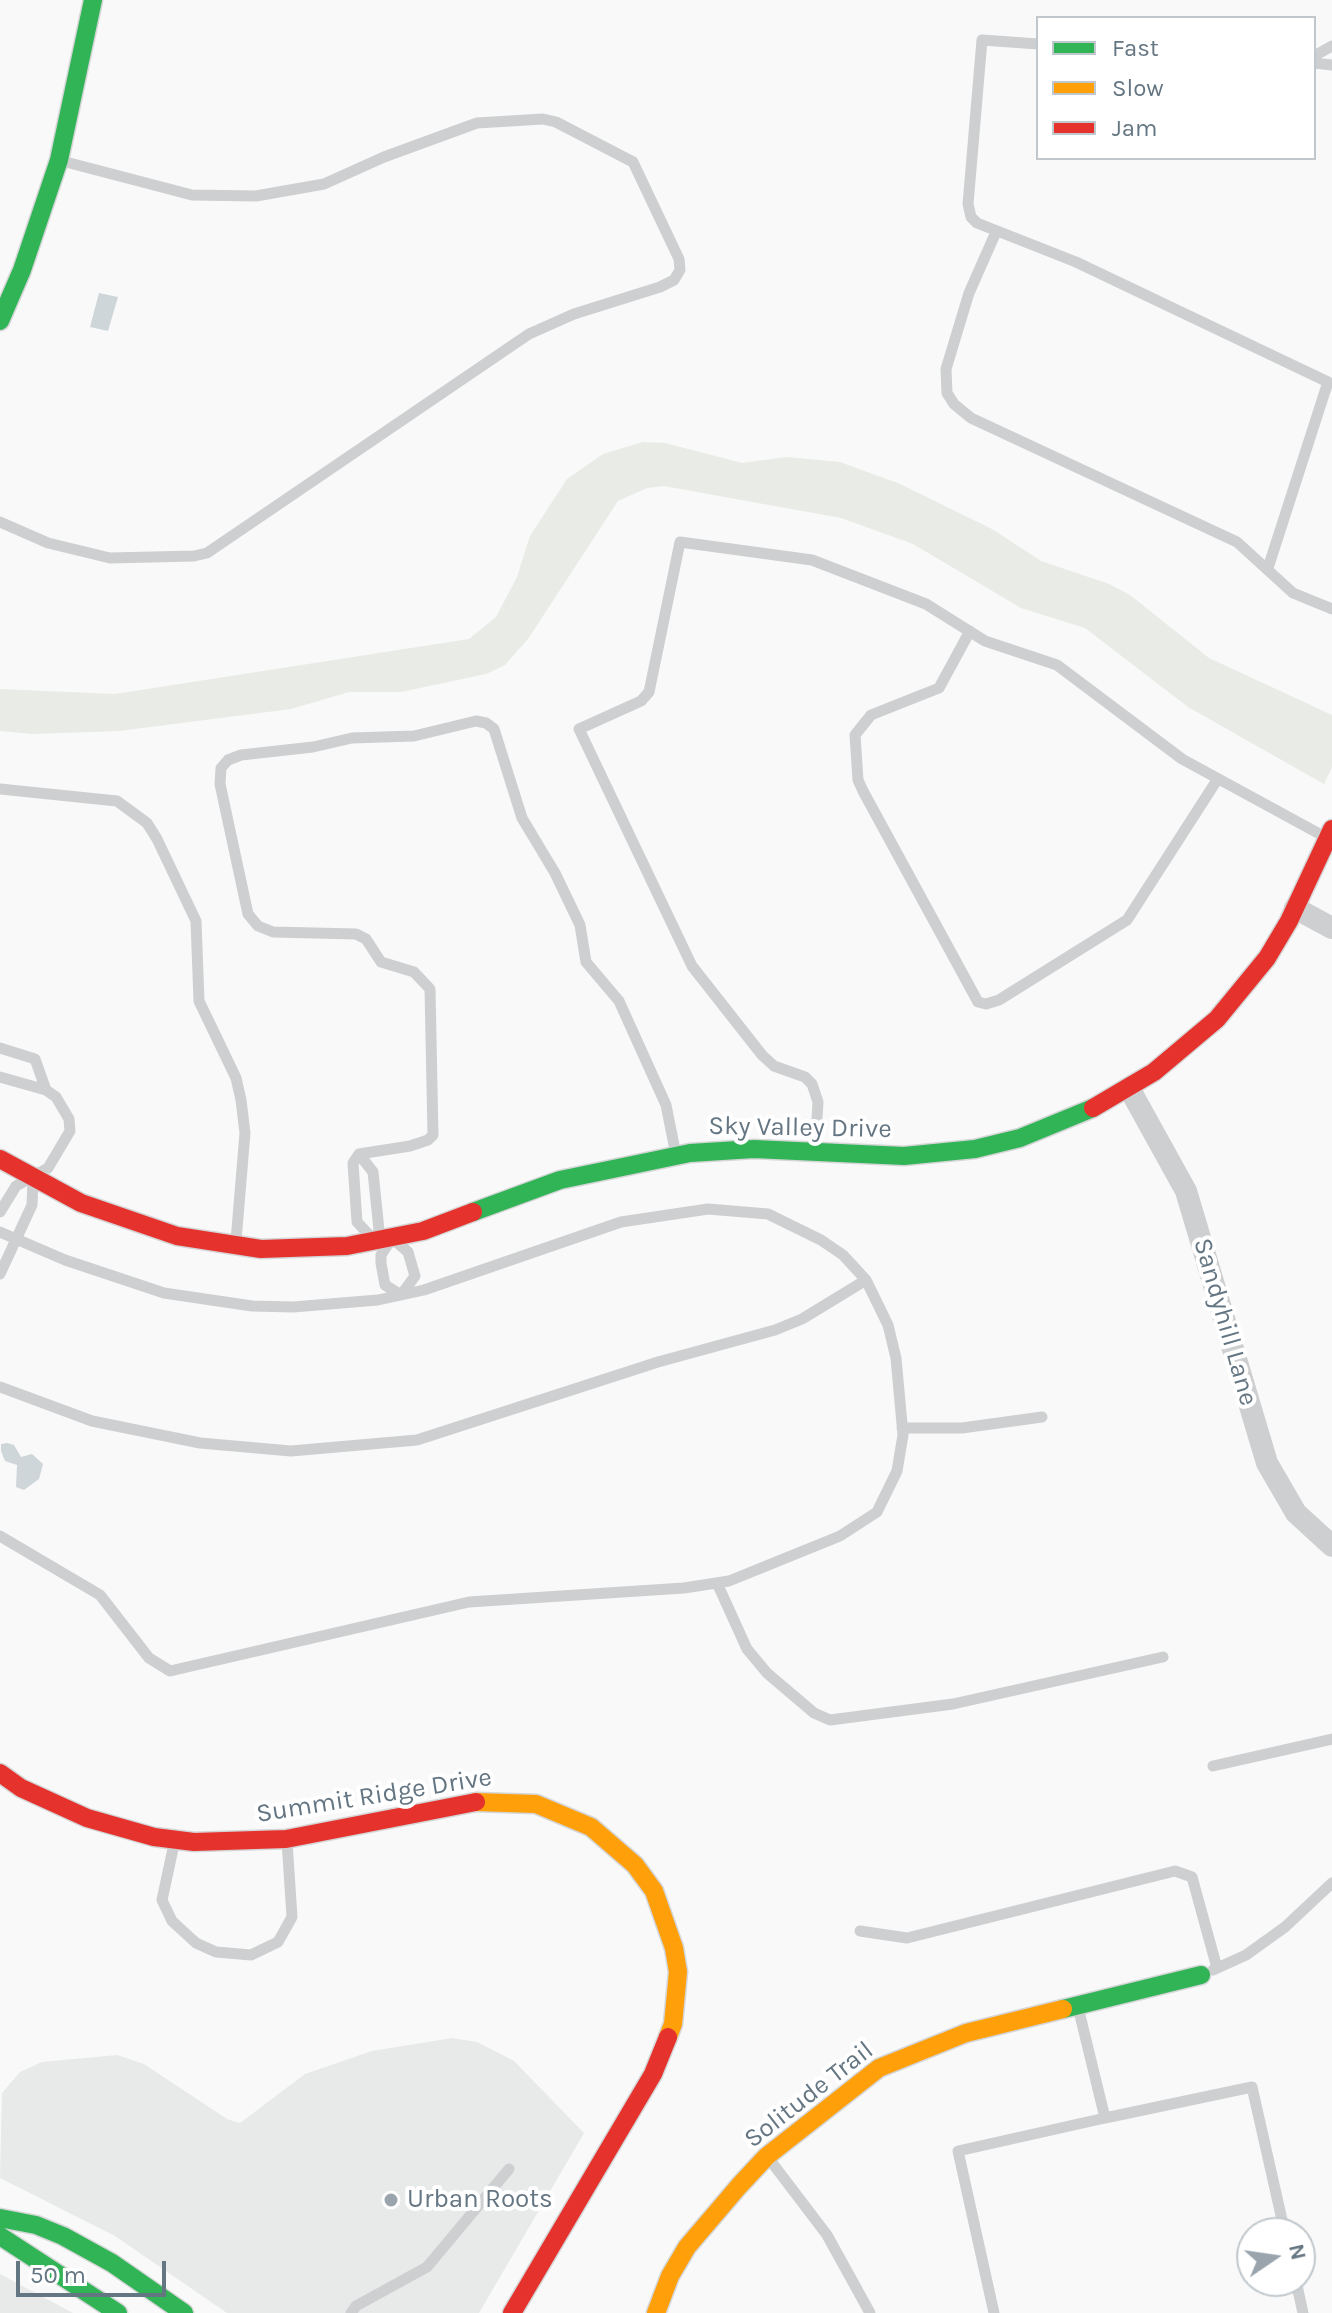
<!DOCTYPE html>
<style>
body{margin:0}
#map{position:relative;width:1332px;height:2313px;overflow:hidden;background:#f9f9f9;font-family:Karla,sans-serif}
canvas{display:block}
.legend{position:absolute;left:1036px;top:16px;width:280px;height:144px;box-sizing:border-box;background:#fff;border:2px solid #c1c8cd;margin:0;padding:10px 14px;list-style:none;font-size:24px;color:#657683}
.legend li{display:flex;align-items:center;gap:16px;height:40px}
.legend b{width:40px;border:2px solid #c1c8cd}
.north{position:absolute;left:1236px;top:2217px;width:80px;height:80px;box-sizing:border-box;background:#fff;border:2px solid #c1c8cd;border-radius:50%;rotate:77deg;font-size:22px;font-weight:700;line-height:32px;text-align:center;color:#657683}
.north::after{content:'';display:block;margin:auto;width:28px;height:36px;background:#99a4ac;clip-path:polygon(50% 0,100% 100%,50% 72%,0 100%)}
.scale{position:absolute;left:16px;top:2261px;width:150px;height:36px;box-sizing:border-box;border:4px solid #657683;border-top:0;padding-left:10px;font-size:24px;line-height:28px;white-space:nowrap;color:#657683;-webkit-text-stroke:6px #fff;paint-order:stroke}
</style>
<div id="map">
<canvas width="1332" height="2313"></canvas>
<ul class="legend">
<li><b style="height:10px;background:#30b455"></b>Fast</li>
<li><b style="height:10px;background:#ff9f0a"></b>Slow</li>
<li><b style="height:10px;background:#e5322d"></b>Jam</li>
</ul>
<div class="north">N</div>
<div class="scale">50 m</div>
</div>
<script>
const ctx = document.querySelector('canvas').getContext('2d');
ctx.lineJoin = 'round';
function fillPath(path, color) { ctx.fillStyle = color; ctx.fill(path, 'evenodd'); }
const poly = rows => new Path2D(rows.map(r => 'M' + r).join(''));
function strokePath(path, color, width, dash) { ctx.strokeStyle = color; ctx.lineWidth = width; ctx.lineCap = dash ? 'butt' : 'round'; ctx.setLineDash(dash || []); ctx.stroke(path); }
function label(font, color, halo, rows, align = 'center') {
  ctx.font = font + ' Karla,sans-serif'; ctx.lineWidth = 8; ctx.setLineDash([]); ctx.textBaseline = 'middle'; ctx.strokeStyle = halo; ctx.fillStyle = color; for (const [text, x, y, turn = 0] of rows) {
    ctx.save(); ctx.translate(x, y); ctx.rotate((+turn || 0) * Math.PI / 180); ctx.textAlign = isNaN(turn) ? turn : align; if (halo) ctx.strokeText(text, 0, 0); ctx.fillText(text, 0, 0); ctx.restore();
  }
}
const built = poly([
 [452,2038,477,2042,514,2061,584,2133,479,2313,227,2313,115,2236,0,2178,2,2093,20,2072,42,2062,117,2055,144,2064,227,2119,240,2123,305,2074,372,2051],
 [0,2274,73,2313,0,2313]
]);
const green = poly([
 [643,442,665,443,742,463,786,457,840,462,900,484,992,529,1041,561,1109,584,1130,595,1209,658,1332,715,1332,767,1324,784,1188,707,1085,628,1021,608,913,544,841,518,664,486,647,488,618,501,528,639,505,665,486,674,401,692,349,692,291,709,119,731,32,734,0,731,0,689,115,694,469,639,496,617,517,577,530,536,567,479,603,454]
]);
const water = poly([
 [99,293,118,297,108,331,90,327],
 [7,1443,14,1445,21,1457,32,1454,43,1464,39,1479,24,1490,16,1487,17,1465,5,1461,1,1451,1,1444]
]);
const lane = poly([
 [1038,44,982,40,968,204,971,217,977,223,1076,262,1328,382,1268,568],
 [1314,56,1332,46],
 [1314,63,1332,65],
 [996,232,969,293,946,369,947,393,954,404,971,418,1237,542,1293,593,1332,609],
 [0,522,48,543,110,558,194,556,207,553,529,334,574,314,660,287,674,280,680,270,679,259,633,162,556,122,543,119,477,123,384,157,324,184,256,196,192,195,62,161],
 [970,631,939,688,871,715,855,735,858,780,863,791,978,1002,986,1004,999,1000,1127,920,1217,780],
 [0,789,117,801,147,823,157,839,196,921,199,1001,236,1078,241,1100,245,1133,236,1241],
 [0,1048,35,1059,46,1090],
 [0,1077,46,1090,56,1097,69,1119,70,1131,48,1168,16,1186,0,1212],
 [815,1150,818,1102,812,1084,805,1077,774,1066,762,1055,692,966,579,729,641,701,649,692,680,542,812,560,926,604,985,641,1057,665,1182,759,1327,838],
 [359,1154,373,1172,379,1230,375,1241,357,1222,353,1163,359,1154,410,1146,428,1140,433,1135,430,989,414,972,381,962,366,939,356,934,273,932,258,926,248,914,220,784,221,768,228,760,241,755,313,747,352,738,414,736,476,721,486,723,494,729,522,818,555,873,580,925,586,962,619,1001,666,1105,676,1155],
 [0,1232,65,1260,164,1293,252,1306,293,1307,378,1300,424,1290,621,1222,708,1209,768,1214,821,1240,843,1255,866,1280,888,1325,896,1358,903,1435,897,1471,877,1512,840,1536,729,1581,684,1588,469,1602,170,1671,149,1658,100,1595,0,1536],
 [392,1238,408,1252,415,1276,401,1295,385,1285,381,1263,381,1255,392,1238],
 [0,1274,32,1205,33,1181],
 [0,1387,92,1421,200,1443,291,1451,417,1440,658,1362,775,1330,802,1319,866,1280],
 [902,1428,962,1428,1042,1417],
 [717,1583,747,1649,767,1673,814,1713,830,1720,953,1704,1163,1657],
 [1213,1766,1332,1739],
 [174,1844,162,1900,172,1921,196,1943,216,1952,251,1955,278,1942,292,1917,287,1841],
 [860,1931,907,1938,1175,1871,1192,1877,1217,1968],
 [1213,1970,1246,1955,1285,1927,1332,1883],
 [1078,2007,1105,2118,1252,2087,1285,2233],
 [770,2160,827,2235,870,2313],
 [1296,2281,1303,2313],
 [351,2313,356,2306,427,2267,509,2169],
 [994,2313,958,2151,1105,2118]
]);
const street = poly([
 [1295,908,1332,928],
 [1129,1088,1186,1191,1267,1463,1296,1513,1332,1546]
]);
const fast = poly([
 [0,321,22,270,59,160,93,0],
 [473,1212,560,1180,690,1153,754,1149,904,1156,975,1149,1020,1138,1093,1108],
 [1063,2009,1201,1975],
 [0,2218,36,2225,63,2236,112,2263,184,2313],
 [0,2236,118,2313]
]);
const slow = poly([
 [476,1802,536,1804,591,1827,635,1865,654,1891,674,1948,678,1972,673,2024,668,2037],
 [656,2313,670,2276,687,2247,739,2186,767,2156,879,2068,966,2033,1063,2009]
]);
const jam = poly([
 [1093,1108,1154,1072,1217,1019,1267,958,1289,921,1332,829],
 [0,1159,81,1203,177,1236,261,1249,347,1246,423,1231,473,1212],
 [0,1773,21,1788,87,1818,154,1837,194,1842,286,1839,476,1802],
 [512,2313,653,2074,668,2037]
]);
const markers = [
 [391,2200,8,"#99a4ac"]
];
const streetNames = [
 ["Sky Valley Drive",800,1128,1],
 ["Sandyhill Lane",1225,1322,74],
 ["Summit Ridge Drive",374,1796,-9],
 ["Solitude Trail",809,2095,-38]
];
const poiNames = [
 ["Urban Roots",407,2200]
];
fillPath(built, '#e8e9e9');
fillPath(green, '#e8ebe6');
fillPath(water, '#ced6d9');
strokePath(fast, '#d5d6d7', 21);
strokePath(slow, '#d5d6d7', 21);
strokePath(jam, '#d5d6d7', 21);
strokePath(lane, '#cecfd0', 11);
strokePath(street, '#cecfd0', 22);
strokePath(fast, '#30b455', 18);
strokePath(slow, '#ff9f0a', 18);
strokePath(jam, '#e5322d', 18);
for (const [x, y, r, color] of markers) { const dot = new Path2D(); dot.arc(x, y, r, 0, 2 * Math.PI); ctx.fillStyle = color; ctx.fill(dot); strokePath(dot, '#fff', 3); }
label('26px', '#657683', '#fff', streetNames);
label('26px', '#657683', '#fff', poiNames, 'left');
</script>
